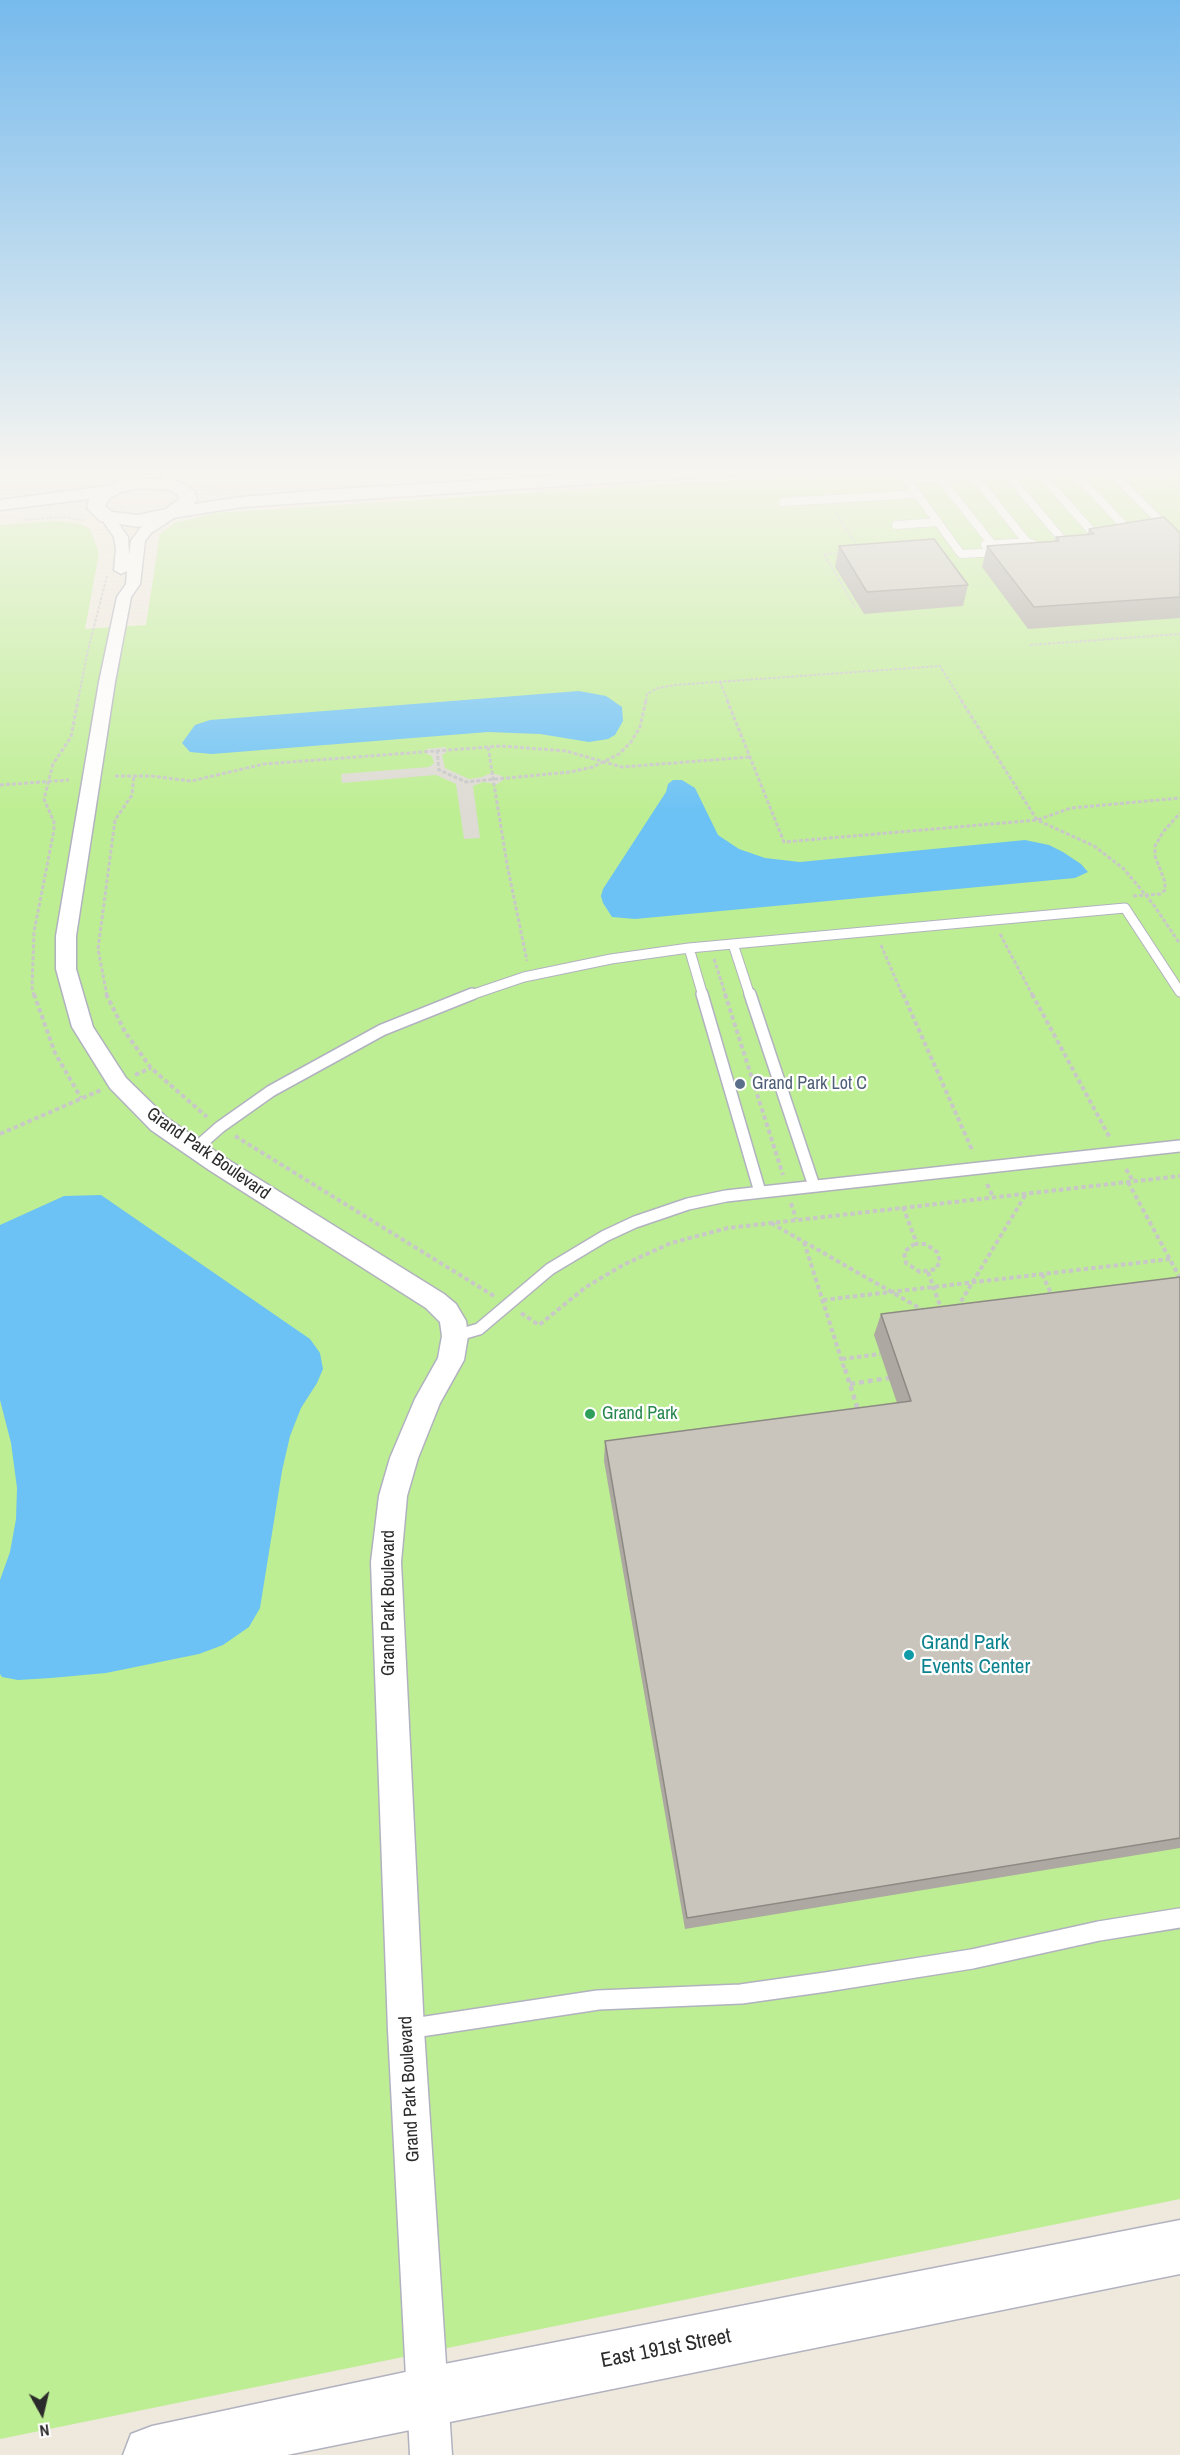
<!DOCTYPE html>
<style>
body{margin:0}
#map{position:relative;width:1180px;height:2455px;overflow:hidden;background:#eee8dd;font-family:"Archivo Narrow",sans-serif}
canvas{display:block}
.north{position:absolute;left:12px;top:2383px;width:60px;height:60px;-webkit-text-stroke:4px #fff;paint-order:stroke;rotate:172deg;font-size:16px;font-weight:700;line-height:24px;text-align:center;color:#2b2b2b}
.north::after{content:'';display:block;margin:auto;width:21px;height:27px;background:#2b2b2b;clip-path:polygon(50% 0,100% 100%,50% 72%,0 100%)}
</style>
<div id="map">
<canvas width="1180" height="2455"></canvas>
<div class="north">N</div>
</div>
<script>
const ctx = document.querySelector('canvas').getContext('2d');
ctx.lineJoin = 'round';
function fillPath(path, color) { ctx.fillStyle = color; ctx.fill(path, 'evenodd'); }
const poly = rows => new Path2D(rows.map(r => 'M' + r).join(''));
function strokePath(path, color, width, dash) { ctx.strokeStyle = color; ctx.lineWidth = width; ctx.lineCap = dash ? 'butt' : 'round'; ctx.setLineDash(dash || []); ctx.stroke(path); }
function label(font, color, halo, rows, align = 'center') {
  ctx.font = font + ' "Archivo Narrow",sans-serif'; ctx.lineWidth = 4.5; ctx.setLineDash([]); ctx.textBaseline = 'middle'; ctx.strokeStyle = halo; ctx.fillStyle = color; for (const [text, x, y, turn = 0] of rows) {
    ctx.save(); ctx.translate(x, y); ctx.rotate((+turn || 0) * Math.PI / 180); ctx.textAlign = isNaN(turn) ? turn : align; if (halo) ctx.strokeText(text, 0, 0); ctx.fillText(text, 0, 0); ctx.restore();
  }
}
const pitch = poly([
 [900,469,1180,469,1180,2199,0,2439,0,525,57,521,80,524,90,529,99,553,85,629,146,625,160,534,175,523,215,513]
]);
const plaza = poly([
 [446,747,447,752,442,755,445,768,469,779,482,777,491,773,502,776,502,781,497,784,483,782,473,786,480,838,464,839,456,784,436,775,342,783,341,774,429,767,434,763,432,756,427,754,426,749]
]);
const water = poly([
 [579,691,606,696,622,707,623,721,615,735,608,739,589,742,540,734,488,732,212,754,190,752,182,743,195,725,210,720],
 [673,780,682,780,695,788,718,835,739,849,765,858,800,862,1025,840,1049,845,1063,852,1081,864,1088,872,1075,878,635,919,612,917,603,903,601,896,603,889,666,792,668,784],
 [101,1195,310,1339,320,1353,323,1369,317,1383,301,1408,290,1436,282,1471,260,1608,249,1627,223,1645,199,1654,106,1673,51,1678,18,1680,2,1677,0,1674,0,1580,10,1552,16,1519,17,1488,11,1443,0,1400,0,1225,64,1196]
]);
const pathFar3 = poly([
 [1154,469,1180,494],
 [811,472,820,486],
 [761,475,853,469],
 [202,486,219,488],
 [836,513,858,547],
 [23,520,64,517,84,520],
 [841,553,824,554,855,607],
 [1030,645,1180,634],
 [720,682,728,701],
 [78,701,87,654,107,576],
 [646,701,647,694,658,688,675,685,940,666,962,701]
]);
const pathFar2 = poly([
 [727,700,784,842,1037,820,1071,808,1180,798],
 [961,700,1037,820,1094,846,1124,869,1153,904,1180,944],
 [488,747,507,864,527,961],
 [437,750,439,770,466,782,570,772,593,767,619,754,631,742,640,727,646,700],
 [115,776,152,776,191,781,264,764,501,746,566,751,622,767,750,757],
 [0,785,69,780],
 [1133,896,1160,894,1165,890,1165,882,1155,856,1155,846,1163,832,1180,813],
 [1000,934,1033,996],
 [881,945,903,996],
 [714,959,726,996],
 [34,996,32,988,34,932,54,830,54,822,44,799,53,764,71,737,78,700],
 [107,996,98,949,115,820,132,795,134,775]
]);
const pathFar1 = poly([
 [34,994,55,1053,81,1098],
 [106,994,125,1032,151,1068,207,1117],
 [725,994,783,1175],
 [903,994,973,1152],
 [1032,994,1110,1138],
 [135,1075,151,1068],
 [0,1134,101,1090],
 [235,1136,494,1296],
 [1126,1169,1133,1181],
 [1128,1182,1180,1278],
 [987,1184,993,1197],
 [791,1203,796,1219],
 [903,1207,917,1244],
 [771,1223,923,1310],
 [804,1242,845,1371],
 [914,1244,926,1244,937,1252,940,1261,936,1269,920,1272,906,1263,904,1252,914,1244],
 [928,1272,942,1311],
 [1042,1274,1052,1295],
 [823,1300,1170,1259],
 [957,1308,1026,1194],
 [521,1313,539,1325,586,1287,623,1265,671,1243,728,1228,1180,1176],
 [842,1359,880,1354]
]);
const path = poly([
 [845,1369,859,1413],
 [850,1384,889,1378]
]);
const laneFar3 = poly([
 [899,469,961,554,1000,552],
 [1071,469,1128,530],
 [1108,469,1164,525,1159,526],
 [1038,471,1095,535],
 [1006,473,1062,539],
 [973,475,1027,542],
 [939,477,992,544],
 [907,479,1077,469],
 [783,502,917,494],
 [896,525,938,522],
 [985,545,1027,542,1033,544]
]);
const laneFar2 = poly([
 [733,944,750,996],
 [689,948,703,996],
 [468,996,524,977,611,959,689,948,1125,908,1180,992]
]);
const laneFar1 = poly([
 [702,994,760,1192],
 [750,994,814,1186],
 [195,1149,220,1127,271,1091,382,1030,472,994],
 [455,1336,479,1329,550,1269,605,1236,635,1222,688,1204,726,1196,1180,1146]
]);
const lane = poly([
 [407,2029,598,2000,741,1994,826,1982,972,1959,1099,1931,1180,1918]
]);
const street = poly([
 [134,469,148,469,121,491,111,491,110,488,111,485,134,469],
 [157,469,169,469,179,485,178,488,168,488,157,469],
 [172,509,179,513,177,516,151,533,145,541,140,584,131,597,115,682,76,936,76,969,93,1027,126,1078,167,1118,225,1158,444,1294,456,1304,466,1321,468,1336,464,1360,440,1403,418,1458,407,1496,401,1562,424,2030,452,2455,410,2455,388,2030,371,1562,379,1496,390,1458,415,1399,438,1358,442,1336,440,1322,426,1308,209,1170,151,1130,110,1088,72,1027,56,969,56,936,99,682,117,597,126,584,127,571,121,574,114,570,116,549,114,537,100,517,107,513,112,514,128,537,129,555,131,541,141,527,172,509]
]);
const secondary = poly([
 [662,469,755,469,752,473,746,474,242,507,178,517,138,527,100,521,87,508,89,499,0,510,0,500,106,486,141,478,179,481,195,492,197,499,194,504,242,497,322,490,662,469],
 [141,488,169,490,178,495,179,499,166,509,138,515,112,512,105,506,110,498,121,492,141,488],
 [1180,2220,1180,2274,287,2455,123,2455,131,2434,152,2426,429,2367,1180,2220]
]);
const wall = poly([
 [1089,529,1180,533,1180,618,1028,629,982,567,987,546,1054,541,1056,537,1087,535],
 [839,546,968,585,963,606,864,614,835,567],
 [1180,1277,1180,1848,685,1929,604,1461,605,1441,897,1403,874,1335,881,1314]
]);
const building = poly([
 [1164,517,1180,533,1180,597,1034,607,987,546,1059,541,1056,537,1094,534,1089,529,1164,517],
 [934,539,968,585,867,592,839,546,934,539],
 [1180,1277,1180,1838,687,1918,605,1441,911,1401,881,1314,1180,1277]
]);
const markers = [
 [740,1084,6,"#5c6f8a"],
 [590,1414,6,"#2e9e5b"],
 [909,1655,6,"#0f9aa8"]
];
const serviceNames = [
 ["Grand Park Lot C",752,1084]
];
const streetNames = [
 ["Grand Park Boulevard",208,1154,35],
 ["Grand Park Boulevard",389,1603,-90],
 ["Grand Park Boulevard",410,2089,-93]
];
const leisureNames = [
 ["Grand Park",602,1414]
];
const nearCulturenames = [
 ["Grand Park",921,1643],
 ["Events Center",921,1667]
];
const nearStreetnames = [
 ["East 191st Street",666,2349,-11]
];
fillPath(pitch, '#beee93');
fillPath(plaza, '#dedbd4');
fillPath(water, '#6cc2f4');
strokePath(laneFar3, '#b1b2bf', 9);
strokePath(laneFar2, '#b1b2bf', 11);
strokePath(laneFar1, '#b1b2bf', 14);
strokePath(lane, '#b1b2bf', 22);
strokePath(street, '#b1b2bf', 3);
strokePath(secondary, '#b1b2bf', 3);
strokePath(pathFar3, '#c8c8c8', 2, [3, 1.5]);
strokePath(pathFar2, '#c8c8c8', 3, [4, 2]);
strokePath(pathFar1, '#c8c8c8', 4, [4.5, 3]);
strokePath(path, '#c8c8c8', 4.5, [5, 4]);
strokePath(laneFar3, '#fff', 8);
strokePath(laneFar2, '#fff', 9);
strokePath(laneFar1, '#fff', 11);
strokePath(lane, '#fff', 19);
fillPath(street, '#fff');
fillPath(secondary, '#fff');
fillPath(wall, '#ada9a2');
fillPath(building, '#c9c5bc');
strokePath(building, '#8d8a84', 1.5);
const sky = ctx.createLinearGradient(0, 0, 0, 813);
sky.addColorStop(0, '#76baed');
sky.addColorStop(0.58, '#f7f5f0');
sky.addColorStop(1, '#f7f5f000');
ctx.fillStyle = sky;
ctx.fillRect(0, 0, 1180, 813);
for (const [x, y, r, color] of markers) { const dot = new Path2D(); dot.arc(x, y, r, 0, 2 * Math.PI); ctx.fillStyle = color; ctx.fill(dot); strokePath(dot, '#fff', 2); }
label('18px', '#4e5e75', '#fff', serviceNames, 'left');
label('18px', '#2b2b2b', '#fff', streetNames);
label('18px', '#27864d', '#fff', leisureNames, 'left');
label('21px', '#0d838f', '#fff', nearCulturenames, 'left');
label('21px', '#2b2b2b', '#fff', nearStreetnames);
</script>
